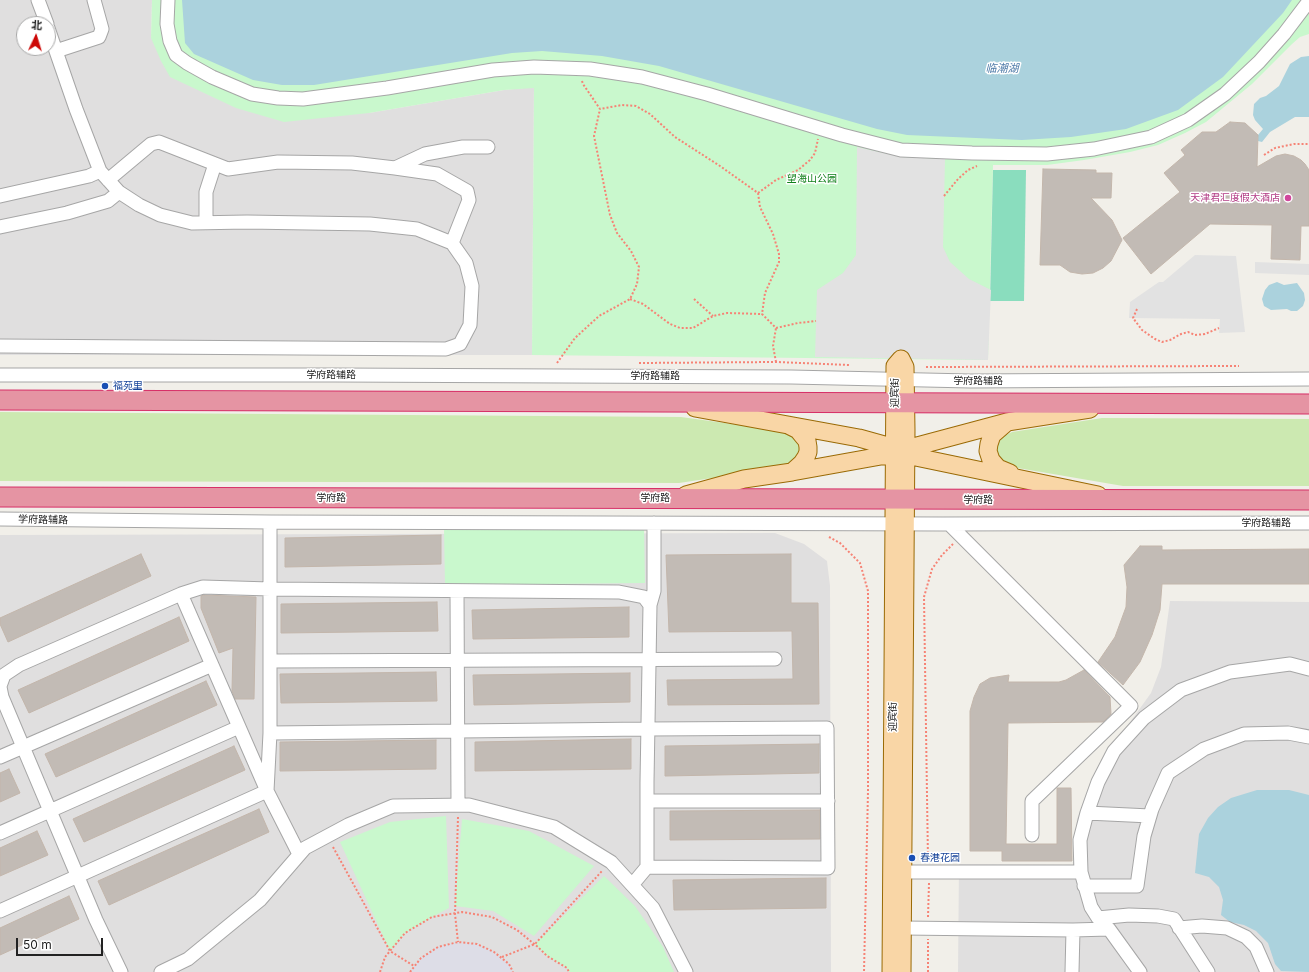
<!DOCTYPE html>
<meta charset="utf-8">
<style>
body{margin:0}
#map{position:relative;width:1309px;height:972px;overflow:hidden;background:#f1efe9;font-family:Inter,"Noto Sans SC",sans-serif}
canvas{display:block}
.north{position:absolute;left:16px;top:16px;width:40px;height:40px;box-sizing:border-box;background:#fff;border:1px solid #a7a7a7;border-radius:50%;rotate:4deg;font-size:11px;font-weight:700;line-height:16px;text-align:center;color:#222}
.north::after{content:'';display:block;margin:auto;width:14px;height:18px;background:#cd0806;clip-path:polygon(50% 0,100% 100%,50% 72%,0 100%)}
.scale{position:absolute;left:16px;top:938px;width:87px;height:18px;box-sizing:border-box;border:2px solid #222;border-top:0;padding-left:5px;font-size:12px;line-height:14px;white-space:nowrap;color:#222;-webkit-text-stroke:3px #fff;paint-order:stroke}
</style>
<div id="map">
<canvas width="1309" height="972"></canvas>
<div class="north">北</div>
<div class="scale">50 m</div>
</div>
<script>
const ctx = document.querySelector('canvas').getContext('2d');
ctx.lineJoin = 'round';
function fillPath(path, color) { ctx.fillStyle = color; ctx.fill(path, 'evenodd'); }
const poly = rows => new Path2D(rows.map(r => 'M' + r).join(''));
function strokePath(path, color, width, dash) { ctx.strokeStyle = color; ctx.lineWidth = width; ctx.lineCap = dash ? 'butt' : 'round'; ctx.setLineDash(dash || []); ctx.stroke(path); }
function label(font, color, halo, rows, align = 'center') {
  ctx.font = font + ' Inter,"Noto Sans SC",sans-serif'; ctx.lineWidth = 3; ctx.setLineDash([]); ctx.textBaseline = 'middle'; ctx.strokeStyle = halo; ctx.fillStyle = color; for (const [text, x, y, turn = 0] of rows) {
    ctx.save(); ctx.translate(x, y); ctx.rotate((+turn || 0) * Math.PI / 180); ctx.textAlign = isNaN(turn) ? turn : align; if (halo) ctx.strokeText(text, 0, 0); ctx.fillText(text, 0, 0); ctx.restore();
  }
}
const residential = poly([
 [0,0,152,0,151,38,369,113,504,90,534,87,532,355,0,355],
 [24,24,48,24,48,48,24,48],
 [775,533,804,544,827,561,830,586,831,972,0,972,0,535],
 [1170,601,1309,602,1309,972,958,972,959,864,1073,865,1077,819,1087,791,1097,768,1151,693,1161,667]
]);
const grass = poly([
 [0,412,681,417,790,432,801,440,802,457,786,467,679,483,0,481],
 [1102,418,1309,419,1309,486,1123,486,1006,466,1000,459,997,451,998,444,1002,437,1012,432]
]);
const park = poly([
 [152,0,1309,0,1309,34,1300,37,1292,44,1252,84,1206,122,1185,133,1158,145,1130,152,1084,160,1047,165,993,165,988,360,532,355,534,88,504,90,369,113,284,122,236,108,170,77,161,61,151,38],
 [444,528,644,528,645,583,445,585],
 [446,816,449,908,432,917,405,933,390,951,340,842,390,822],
 [462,819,529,831,594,866,534,936,493,911,455,906],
 [604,876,635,906,663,947,674,972,569,972,567,968,547,956,535,944]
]);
const pitch = poly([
 [993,170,1026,170,1024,301,990,301]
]);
const parking = poly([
 [857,147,901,157,945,159,943,247,950,262,969,279,991,290,988,360,815,357,817,290,843,273,856,255],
 [1195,255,1236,256,1245,332,1219,333,1220,319,1129,318,1130,302,1159,282,1163,282],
 [1255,262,1309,264,1309,275,1255,273]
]);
const plaza = poly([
 [458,942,477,944,494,952,509,964,513,972,410,972,421,958,438,947]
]);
const water = poly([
 [182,0,1292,0,1283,13,1223,77,1178,110,1126,129,1071,137,1022,140,907,135,877,129,659,66,602,56,542,51,512,53,314,85,282,85,253,80,194,54,185,43],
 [1309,56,1309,117,1295,117,1270,132,1262,142,1258,141,1258,135,1263,129,1255,120,1253,115,1254,104,1260,98,1266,96,1279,86,1290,64,1301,57],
 [1277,282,1284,285,1297,283,1304,293,1305,300,1303,306,1297,311,1291,311,1287,309,1271,310,1264,306,1262,299,1265,290,1269,285],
 [1257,790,1289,790,1309,795,1309,972,1281,971,1275,964,1268,943,1256,931,1244,925,1230,922,1221,915,1223,900,1219,887,1209,877,1195,873,1199,834,1208,818,1218,807,1231,798]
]);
const building = poly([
 [1230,122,1245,123,1258,135,1257,167,1276,156,1285,154,1294,156,1301,160,1305,164,1309,170,1309,226,1301,226,1300,260,1271,259,1272,225,1210,224,1151,274,1123,238,1180,192,1164,173,1185,155,1181,150,1202,132,1216,132,1230,122],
 [1043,169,1096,170,1096,173,1112,173,1111,198,1091,198,1112,220,1122,240,1111,261,1103,268,1093,273,1082,274,1070,272,1060,265,1040,265,1043,169],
 [441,535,441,564,285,567,285,538,441,535],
 [1140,546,1162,546,1162,550,1309,549,1309,584,1162,584,1160,610,1152,635,1140,662,1123,685,1098,662,1115,637,1126,607,1127,587,1124,565,1140,546],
 [141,554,151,576,8,642,0,624,0,618,141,554],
 [791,554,791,603,818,603,819,704,668,705,667,680,793,679,792,631,669,632,666,555,791,554],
 [204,595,256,597,254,699,235,699,232,691,233,648,219,653,201,608,201,596,204,595],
 [437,602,438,631,281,633,281,604,437,602],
 [629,607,629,637,473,639,472,610,629,607],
 [179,617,189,641,29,713,18,690,179,617],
 [1084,670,1110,697,1111,714,1103,722,1008,723,1006,844,1057,844,1057,788,1071,788,1072,861,1002,861,1002,851,970,851,970,711,974,697,980,684,990,678,1009,675,1008,682,1059,682,1066,680,1084,670],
 [436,672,437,701,281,703,280,674,436,672],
 [630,673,630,702,474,705,473,675,630,673],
 [206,681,217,705,56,777,45,754,206,681],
 [631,739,631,769,475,771,475,742,631,739],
 [436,740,436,769,280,771,280,742,436,740],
 [819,744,819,773,665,776,665,746,819,744],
 [234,746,245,770,84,842,73,819,234,746],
 [9,769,20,793,0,802,0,773,9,769],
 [259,809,269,832,109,905,98,881,259,809],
 [820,810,820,839,670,840,670,811,820,810],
 [37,831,48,855,0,876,0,848,37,831],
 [826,878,826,908,674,910,673,880,826,878],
 [69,896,79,919,0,955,0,928,69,896]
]);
const path = poly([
 [582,81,583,84,600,109,622,105,636,106,650,114,675,137,720,166,758,193,760,207,773,234,779,254,779,262,765,293,762,314,776,328,798,323,816,321],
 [1264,155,1275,148,1294,144,1309,144],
 [758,193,776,180,798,170,810,160,815,153,818,139],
 [944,196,958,179,968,170,977,166],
 [630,299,643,304,670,324,680,328,693,328,713,316,727,313,762,314],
 [694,299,713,316],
 [1137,309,1133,318,1142,330,1155,339,1162,342,1170,340,1181,334,1188,332,1195,335,1205,334,1219,328],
 [776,362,773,346,776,328],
 [557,363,575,338,599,316,630,299,637,284,639,267,631,251,617,233,610,215,594,136,600,109],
 [639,363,776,362,849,365],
 [926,367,1239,366],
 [829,537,840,543,860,563,868,591,868,791,864,972],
 [458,817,455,914,458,942],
 [333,847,390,951,414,966],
 [928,861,924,597,932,569,942,555,953,544],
 [928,917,929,883],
 [502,957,535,944,602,871],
 [380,972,385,957,405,933,432,917,462,912,492,917,517,930,538,947,547,956,567,968,569,972],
 [410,972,421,958,438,947,458,942,477,944,494,952,509,964,513,972],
 [928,972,928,939]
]);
const minor = poly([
 [38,0,47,24],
 [168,0,167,24,170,41,176,55,187,63,212,77,252,94,278,98,303,99,387,88,493,70,534,67,590,69,642,77,707,94,842,135,901,150,972,153,1047,154,1094,149,1151,137,1188,120,1225,94,1259,62,1284,34,1309,1],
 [56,51,99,37,102,29,94,0],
 [395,168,425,154,463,147,488,147],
 [108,180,151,144,159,142,228,169,278,162,352,163,395,168,437,174,467,191,469,200,452,243],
 [0,196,89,176,100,171],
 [206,222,206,192,215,164],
 [0,227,67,213,108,201,119,192],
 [0,346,446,349,460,344,470,325,472,286,466,263,452,243,417,229,370,224,247,222,192,223,160,215,139,205,119,192,100,171,76,109,48,28],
 [0,375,335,375,791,377,970,381,1309,379],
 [0,519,270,522,943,524,1309,523],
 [949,524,1131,706,1032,801,1032,835],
 [457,591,458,805],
 [181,594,267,791,299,854],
 [270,661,775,659],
 [0,686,4,675,19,665,181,594,203,587,270,589,619,592,644,597,650,605],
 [0,687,2,697,96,920,121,972],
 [270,733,647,729,827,728,828,868,647,867],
 [0,757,212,665],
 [647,801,828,801],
 [1087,813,1150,816],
 [0,833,239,727],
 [903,872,1081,872],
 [632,885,647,867,647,782,650,605,654,591,654,523],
 [1084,886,1137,886,1144,836,1152,809,1168,773,1204,749,1244,734,1288,733,1309,737],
 [0,911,267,791,270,733,270,522],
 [1098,918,1129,915,1158,916,1174,919,1208,972],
 [903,928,1073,930,1109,929],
 [1179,928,1202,926,1227,928,1246,937,1256,947,1267,972],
 [161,972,188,959,260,900,305,848,348,825,393,806,469,805,554,827,611,862,653,908,686,972],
 [1072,972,1073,930],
 [1140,972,1109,929,1098,918,1091,907,1081,872,1080,840,1087,813,1098,782,1114,751,1144,718,1181,690,1230,672,1290,664,1309,669]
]);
const major = poly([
 [695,408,859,438,895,448,906,449,1007,422,1090,409],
 [1007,422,992,435,989,444,988,451,991,460,998,468,1010,473],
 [792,472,881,456,906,455,1098,495],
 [686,495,744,479,792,472,802,463,806,457,808,452,808,447,807,441,802,435,798,430,788,425],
 [891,972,895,366,901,359,905,367,906,430,902,972]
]);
const highway = poly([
 [0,400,1309,404],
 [0,497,1309,500]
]);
const markers = [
 [1288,198,4,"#d1479c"],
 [105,386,4,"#1a4fb4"],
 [912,858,4,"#1a4fb4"]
];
const parkNames = [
 ["望海山公园",812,179]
];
const hotelNames = [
 ["天津君汇度假大酒店",1280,198]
];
const streetNames = [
 ["学府路辅路",331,375],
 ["学府路辅路",655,376],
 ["学府路辅路",978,381],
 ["迎宾街",895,393,-90],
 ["学府路",331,498],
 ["学府路",655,498],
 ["学府路",978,500],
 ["学府路辅路",43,520,1],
 ["学府路辅路",1266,523],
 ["迎宾街",893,717,-90]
];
const transitNames = [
 ["福苑里",113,386],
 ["春港花园",920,858]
];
const waterNames = [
 ["临潮湖",1002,69]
];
fillPath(residential, '#e0dfdf');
fillPath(grass, '#cce9b1');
fillPath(park, '#c9f8cd');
fillPath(pitch, '#8addbe');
fillPath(parking, '#e2e2e2');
fillPath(plaza, '#dddde7');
fillPath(water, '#abd2dd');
fillPath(building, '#c2bbb5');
strokePath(building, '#c3b6ab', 1);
strokePath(minor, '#a6a6a6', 15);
strokePath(major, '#9a6a05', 19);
strokePath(highway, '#d72f67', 21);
strokePath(path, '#f68375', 2, [2, 2]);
strokePath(minor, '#fff', 13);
strokePath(major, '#f9d6a6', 17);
strokePath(highway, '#e594a3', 19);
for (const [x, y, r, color] of markers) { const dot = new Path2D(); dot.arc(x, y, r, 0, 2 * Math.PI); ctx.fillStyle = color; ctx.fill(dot); strokePath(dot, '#fff', 1.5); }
label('10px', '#10801a', '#fff', parkNames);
label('10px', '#b23c85', '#fff', hotelNames, 'right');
label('10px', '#222', '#fff', streetNames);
label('10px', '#164399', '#fff', transitNames, 'left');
label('italic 11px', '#4d7aa8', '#fff', waterNames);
</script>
